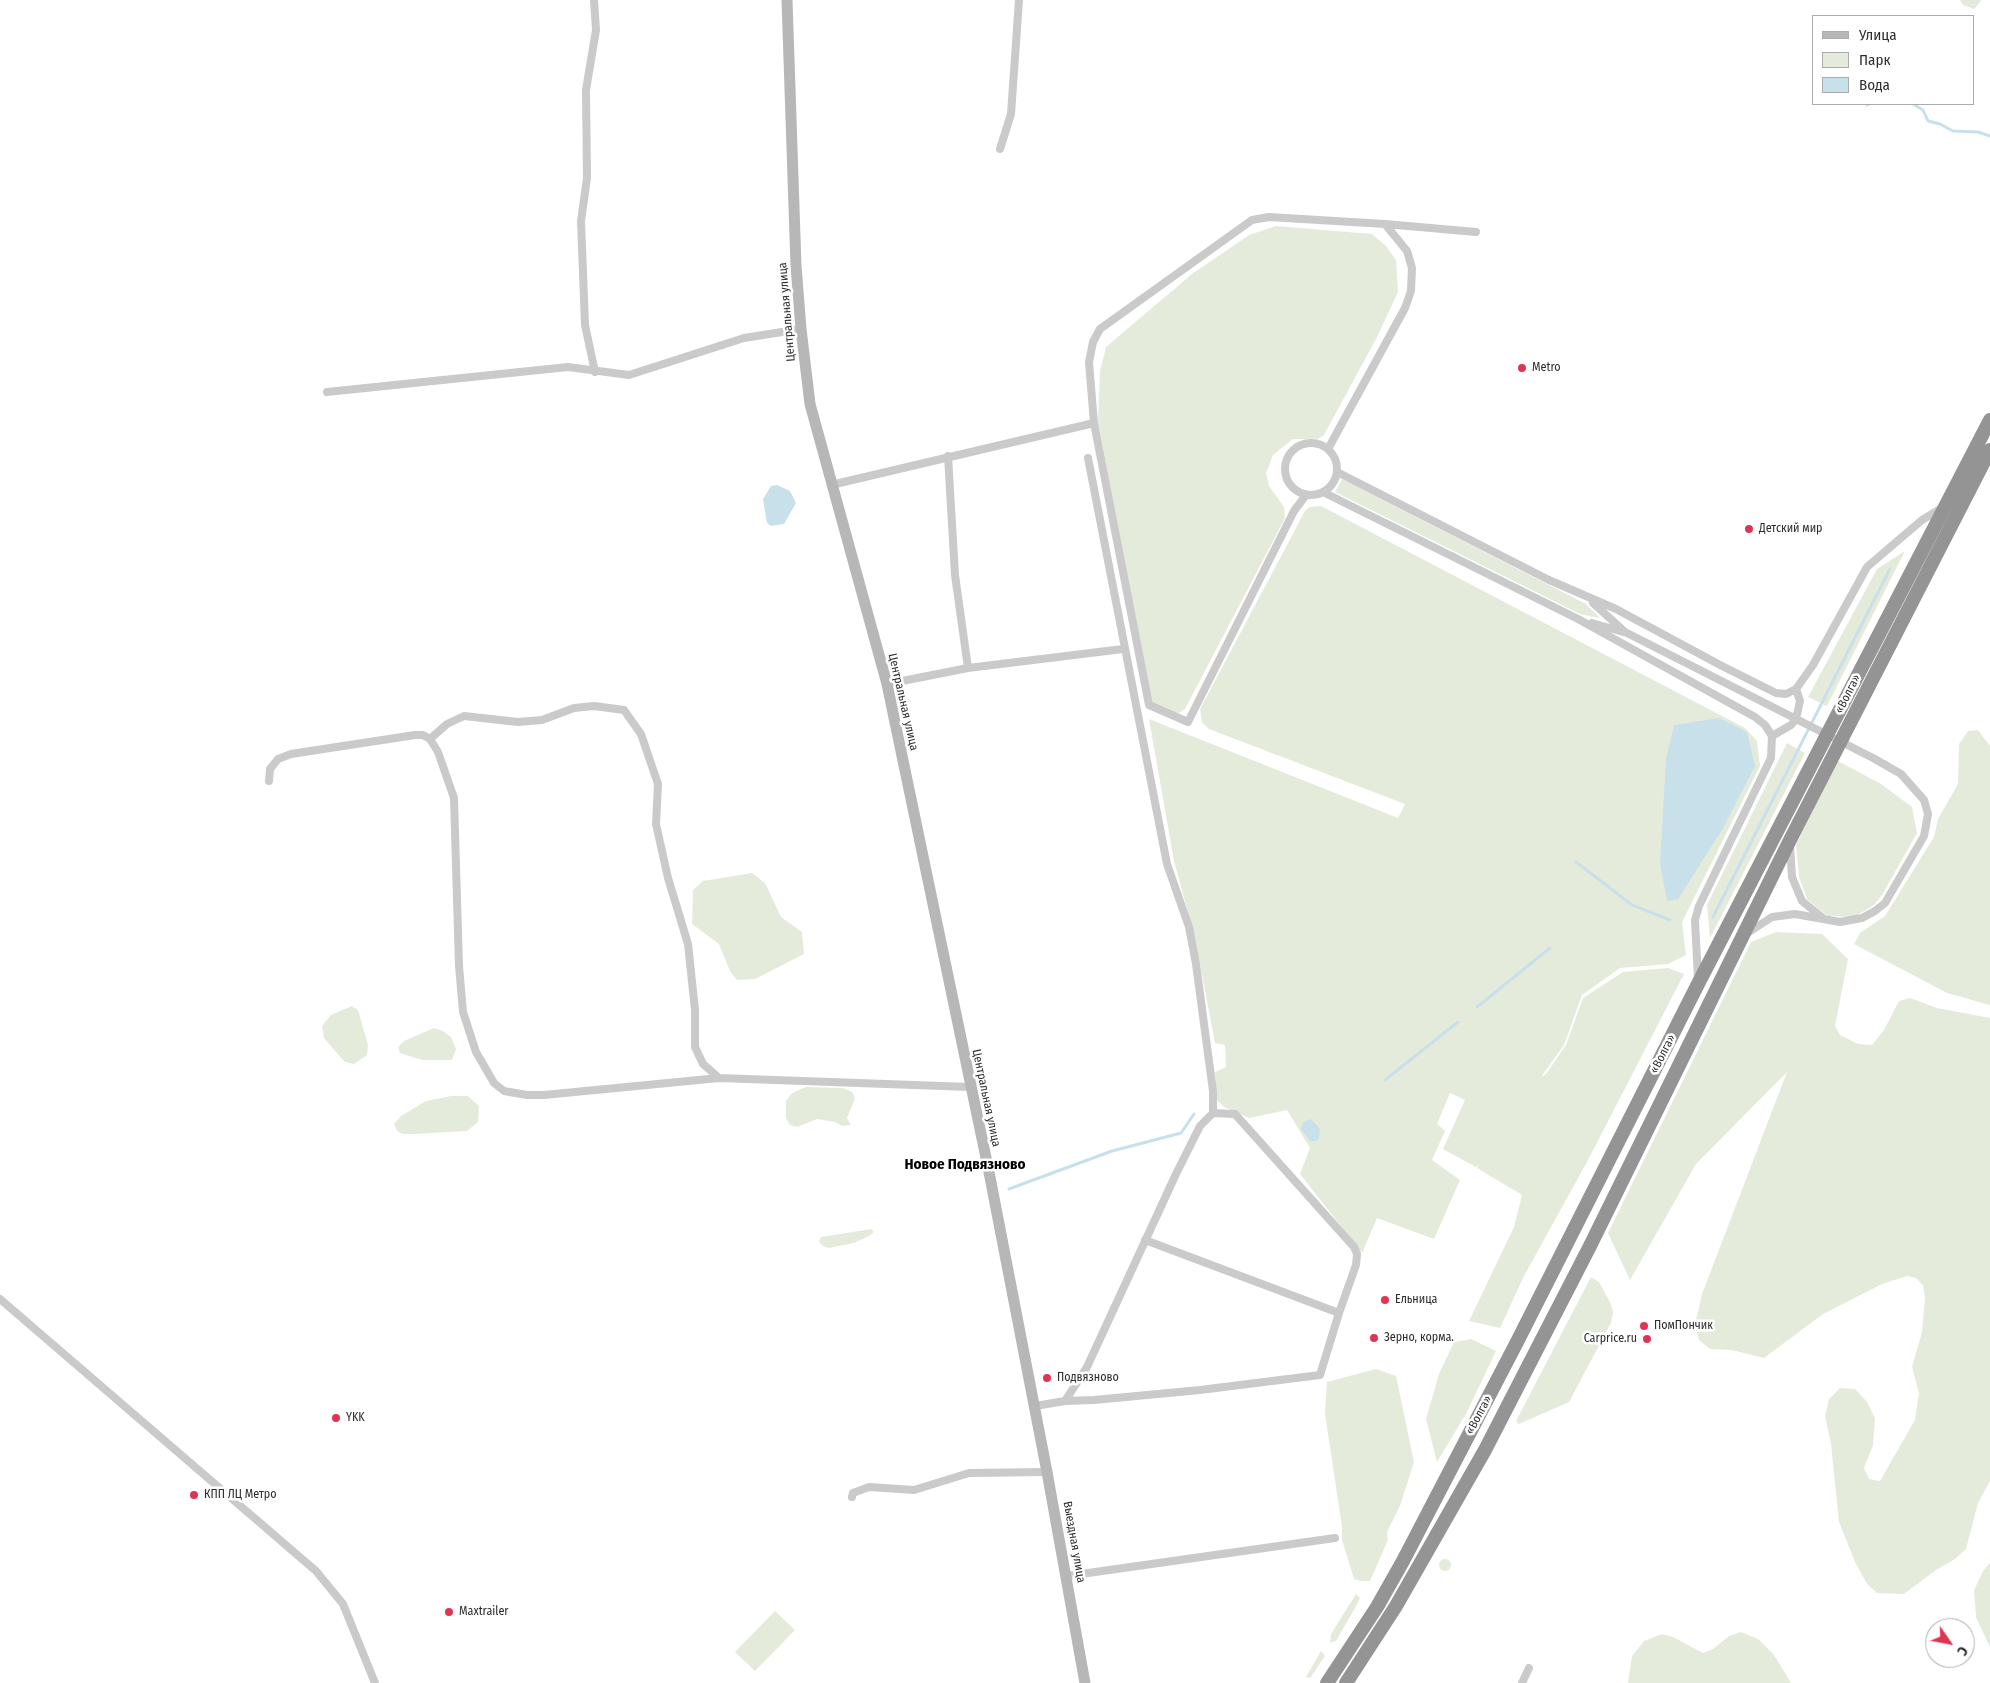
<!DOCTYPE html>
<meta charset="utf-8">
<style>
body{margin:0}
#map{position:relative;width:1990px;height:1683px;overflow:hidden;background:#fff;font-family:"Fira Sans Condensed",sans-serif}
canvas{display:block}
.legend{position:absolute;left:1812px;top:15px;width:162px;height:90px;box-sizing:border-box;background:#fff;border:1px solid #ababab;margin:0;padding:6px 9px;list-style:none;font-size:15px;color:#2d2d2d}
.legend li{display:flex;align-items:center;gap:10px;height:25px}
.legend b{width:25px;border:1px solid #ababab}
.north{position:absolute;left:1925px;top:1618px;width:50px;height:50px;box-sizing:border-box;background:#fff;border:1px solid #ababab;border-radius:50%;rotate:123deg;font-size:14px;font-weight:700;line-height:20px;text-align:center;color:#2d2d2d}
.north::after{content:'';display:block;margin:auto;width:18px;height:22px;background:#df3553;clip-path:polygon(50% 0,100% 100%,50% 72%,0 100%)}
</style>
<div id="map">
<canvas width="1990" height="1683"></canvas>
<ul class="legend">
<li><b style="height:6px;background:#b7b7b7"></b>Улица</li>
<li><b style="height:14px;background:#e5ebdb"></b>Парк</li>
<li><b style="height:14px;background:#c8e0ea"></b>Вода</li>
</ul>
<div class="north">С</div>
</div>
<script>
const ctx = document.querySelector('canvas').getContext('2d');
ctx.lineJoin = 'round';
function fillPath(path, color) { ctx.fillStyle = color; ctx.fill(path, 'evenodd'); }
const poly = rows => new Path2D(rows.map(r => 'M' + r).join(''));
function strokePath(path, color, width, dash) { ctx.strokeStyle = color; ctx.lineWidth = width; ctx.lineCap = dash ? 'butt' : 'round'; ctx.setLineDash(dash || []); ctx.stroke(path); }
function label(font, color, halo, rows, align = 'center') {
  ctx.font = font + ' "Fira Sans Condensed",sans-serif'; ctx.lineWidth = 5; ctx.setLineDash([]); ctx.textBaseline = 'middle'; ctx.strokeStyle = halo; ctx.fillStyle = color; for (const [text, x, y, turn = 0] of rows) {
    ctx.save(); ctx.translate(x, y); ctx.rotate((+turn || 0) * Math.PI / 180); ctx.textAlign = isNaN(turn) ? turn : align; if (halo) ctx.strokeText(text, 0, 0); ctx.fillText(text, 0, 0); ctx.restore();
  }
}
const green = poly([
 [1960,0,1980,0,1981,1,1974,9,1963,5],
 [1276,226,1372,234,1386,246,1396,260,1398,292,1377,337,1324,435,1318,439,1293,439,1273,455,1266,473,1269,486,1284,507,1285,518,1185,709,1179,713,1172,712,1152,705,1149,693,1098,421,1100,371,1106,347,1192,274,1249,235],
 [1342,479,1586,604,1600,618,1580,614,1335,492],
 [1321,506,1745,728,1757,741,1760,766,1682,922,1686,955,1668,964,1620,968,1582,995,1564,1045,1541,1077,1546,1074,1566,1045,1583,998,1623,972,1668,968,1684,974,1587,1162,1524,1276,1500,1328,1469,1321,1514,1227,1522,1195,1477,1168,1479,1164,1476,1167,1443,1149,1465,1100,1450,1093,1437,1124,1445,1131,1432,1160,1460,1180,1434,1239,1377,1218,1362,1253,1300,1174,1310,1148,1287,1110,1249,1118,1224,1107,1217,1100,1215,1072,1226,1067,1225,1045,1215,1043,1195,938,1174,861,1149,719,1398,818,1405,804,1209,729,1202,722,1200,709,1305,511,1310,507],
 [1905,551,1827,706,1808,697,1877,569],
 [1978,730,1990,746,1990,1005,1947,993,1854,944,1860,933,1885,916,1934,837,1938,819,1958,784,1959,744,1968,731],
 [1787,743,1805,753,1710,938,1707,905],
 [1838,761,1881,784,1912,807,1917,833,1882,895,1874,905,1854,917,1827,916,1807,899,1799,877,1796,845],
 [752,873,765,883,781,917,802,932,804,954,755,979,737,980,730,971,719,944,692,924,693,890,703,881],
 [1776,932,1822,934,1848,959,1835,1026,1840,1035,1858,1044,1872,1045,1884,1030,1899,1001,1910,998,1937,1008,1990,1018,1990,1481,1978,1503,1966,1549,1955,1559,1936,1570,1904,1594,1877,1593,1867,1584,1855,1562,1839,1522,1831,1444,1825,1416,1829,1399,1840,1388,1855,1389,1867,1402,1875,1418,1873,1445,1864,1468,1869,1479,1880,1481,1915,1420,1919,1393,1912,1367,1922,1332,1925,1297,1923,1285,1916,1278,1907,1276,1882,1284,1823,1314,1764,1358,1732,1350,1710,1349,1699,1340,1695,1325,1702,1294,1787,1072,1696,1164,1630,1280,1608,1233,1751,942],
 [352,1006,358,1010,368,1045,367,1055,354,1064,345,1062,335,1051,324,1038,322,1026,331,1015],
 [434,1028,443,1031,451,1037,456,1049,452,1060,422,1060,400,1053,398,1047,404,1041],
 [806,1087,843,1088,852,1092,855,1098,847,1118,851,1125,842,1126,835,1122,817,1119,797,1127,790,1125,786,1118,786,1101,792,1093],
 [451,1096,468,1096,479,1106,478,1122,467,1131,415,1134,403,1134,397,1131,394,1124,401,1116,426,1101],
 [871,1229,874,1232,869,1236,854,1243,829,1248,823,1246,819,1242,821,1237],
 [1591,1277,1599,1282,1610,1302,1613,1312,1611,1323,1569,1402,1519,1424,1516,1421],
 [1471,1339,1496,1351,1467,1412,1437,1462,1426,1419,1439,1374,1454,1342],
 [1376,1369,1396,1376,1414,1462,1400,1506,1387,1532,1388,1540,1370,1581,1361,1581,1354,1579,1342,1540,1342,1527,1325,1414,1327,1382],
 '1439 1565a6 6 0 1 1 12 0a6 6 0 1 1-12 0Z',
 [1990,1563,1990,1647,1976,1617,1974,1590,1983,1571],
 [1356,1594,1360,1598,1355,1608,1336,1641,1330,1643,1331,1634],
 [775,1611,795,1630,755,1671,735,1652],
 [1741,1632,1758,1639,1774,1655,1791,1683,1628,1683,1632,1656,1644,1641,1662,1634,1673,1637,1703,1653,1713,1649,1729,1636],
 [1321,1651,1325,1656,1310,1678,1306,1677]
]);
const water = poly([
 [777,485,790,491,796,503,784,524,771,526,767,523,763,499,771,486],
 [1719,718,1747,732,1755,766,1722,830,1678,899,1667,901,1660,863,1666,759,1674,725],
 [1311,1119,1320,1129,1319,1138,1316,1141,1310,1141,1301,1129,1303,1122]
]);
const stream = poly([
 [1913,104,1923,110,1928,121,1940,124,1953,131,1978,132,1990,136],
 [1867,105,1869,104],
 [1576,862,1632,905,1670,920],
 [1713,917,1890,569],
 [1477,1007,1550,948],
 [1385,1080,1458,1022],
 [1009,1189,1112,1151,1181,1133,1194,1114]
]);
const street = poly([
 [594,0,596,30,586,90,587,178,581,221,585,325,595,372],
 [1000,149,1011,114,1019,0],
 [327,392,568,367,629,375,744,338,801,329],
 [1094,423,1149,705,1188,722,1294,511,1306,495],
 '1285 469a26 26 0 1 1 52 0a26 26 0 1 1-52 0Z',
 [1328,449,1405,308,1411,291,1412,268,1407,251,1385,224,1476,232],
 [948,456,955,575,968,668],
 [1088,458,1167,864,1189,927,1196,964,1213,1091,1213,1113],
 [1337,472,1549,580,1616,609,1722,666,1776,693,1786,694,1796,689,1813,665,1867,567,1922,520,1942,508],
 [831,485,1094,423,1089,362,1093,342,1100,329,1252,220,1269,217,1385,224],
 [1323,492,1578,619,1755,717,1765,725,1772,736,1771,758,1699,906,1695,920,1698,979],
 [1593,603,1625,632],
 [1592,623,1627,633,1873,758,1901,774,1924,800,1928,814,1924,836,1885,903,1875,911,1862,918,1840,922,1795,914,1772,917,1746,934],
 [887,684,968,668,1123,649],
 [1772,736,1791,725,1796,719,1800,701,1796,689],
 [430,739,447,724,464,716,518,722,542,720,574,708,594,706,624,710,641,734,658,784,656,824,668,878,688,944,695,1010,695,1047,703,1064,719,1078],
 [269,781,270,769,278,759,291,754,415,735,423,735,430,739,438,752,454,798,459,966,463,1012,476,1052,494,1083,504,1091,527,1095,544,1095,719,1078,970,1087],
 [1790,845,1792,877,1802,901,1824,919],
 [1145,1240,1339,1313],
 [0,1299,316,1571,343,1604,375,1683],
 [1035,1406,1065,1401,1094,1400,1200,1390,1320,1375,1339,1313,1356,1265,1357,1254,1354,1247,1235,1114,1213,1113,1200,1126,1176,1174,1087,1367,1065,1401],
 [852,1497,853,1493,869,1487,914,1490,969,1473,1047,1472],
 [1067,1576,1335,1538],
 [1522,1683,1529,1668]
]);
const secondary = poly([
 [787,0,796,266,801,329,810,404,887,684,989,1172,1047,1472,1085,1683]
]);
const highway = poly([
 [1327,1683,1377,1607,1403,1561,1517,1342,1699,982,1990,420],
 [1346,1683,1396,1606,1485,1450,1590,1246,1789,842,1990,450]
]);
const markers = [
 [1522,368,5,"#df3553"],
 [1749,529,5,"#df3553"],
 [1385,1300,5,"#df3553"],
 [1644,1326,5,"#df3553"],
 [1374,1338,5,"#df3553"],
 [1647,1339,5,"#df3553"],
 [1047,1378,5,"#df3553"],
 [336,1418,5,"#df3553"],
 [194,1495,5,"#df3553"],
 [449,1612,5,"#df3553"]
];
const streetNames = [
 ["Центральная улица",787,312,-95],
 ["«Волга»",1848,694,-63],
 ["Центральная улица",903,702,77],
 ["«Волга»",1663,1054,-63],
 ["Центральная улица",986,1098,78],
 ["«Волга»",1479,1415,-62],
 ["Выездная улица",1074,1542,80]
];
const poiNames = [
 ["Metro",1532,368],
 ["Детский мир",1759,529],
 ["Ельница",1395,1300],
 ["ПомПончик",1654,1326],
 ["Зерно, корма.",1384,1338],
 ["Carprice.ru",1637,1339,"right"],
 ["Подвязново",1057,1378],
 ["YKK",346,1418],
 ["КПП ЛЦ Метро",204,1495],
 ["Maxtrailer",459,1612]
];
const quarterNames = [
 ["Новое Подвязново",965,1165]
];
fillPath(green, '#e5ebdb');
fillPath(water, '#c8e0ea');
strokePath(stream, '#c8e0ea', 3);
strokePath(street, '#cacaca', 8);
strokePath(secondary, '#b7b7b7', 11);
strokePath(highway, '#949494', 14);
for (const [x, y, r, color] of markers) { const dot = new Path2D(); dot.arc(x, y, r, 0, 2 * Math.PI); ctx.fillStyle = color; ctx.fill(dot); strokePath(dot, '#fff', 2); }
label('12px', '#2d2d2d', '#fff', streetNames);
label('12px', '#2d2d2d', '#fff', poiNames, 'left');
label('bold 15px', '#000', '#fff', quarterNames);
</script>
